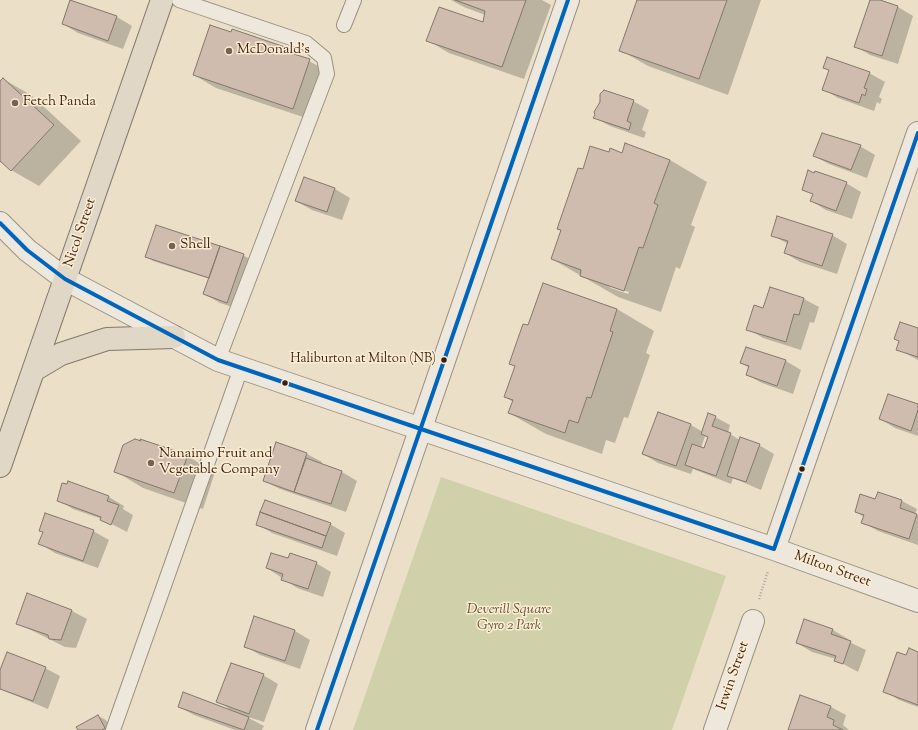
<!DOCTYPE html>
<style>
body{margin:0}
canvas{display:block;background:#ebdfc8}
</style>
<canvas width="918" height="730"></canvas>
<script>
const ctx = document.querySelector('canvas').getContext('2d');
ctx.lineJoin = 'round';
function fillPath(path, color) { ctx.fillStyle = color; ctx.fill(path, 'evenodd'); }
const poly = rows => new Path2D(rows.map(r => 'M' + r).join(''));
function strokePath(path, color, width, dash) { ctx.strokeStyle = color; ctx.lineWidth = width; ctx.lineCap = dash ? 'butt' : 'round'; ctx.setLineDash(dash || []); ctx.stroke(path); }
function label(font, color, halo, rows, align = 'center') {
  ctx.font = font + ' "Sorts Mill Goudy",serif'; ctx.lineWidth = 3; ctx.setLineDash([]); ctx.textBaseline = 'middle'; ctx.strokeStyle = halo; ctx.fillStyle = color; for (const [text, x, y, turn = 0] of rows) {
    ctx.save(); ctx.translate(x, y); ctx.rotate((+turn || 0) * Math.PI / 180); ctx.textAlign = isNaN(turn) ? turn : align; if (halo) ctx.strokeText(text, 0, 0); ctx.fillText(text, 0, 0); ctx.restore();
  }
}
const green = poly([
 [441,477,726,576,672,730,353,730]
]);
const shadow = poly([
 [451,0,542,0,551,5,524,79,449,53,427,40,483,24,485,15,464,7],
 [638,0,761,0,728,95,648,66,620,50],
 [871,0,877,0,898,7,913,16,898,64,870,55,855,46],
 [117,17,132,26,123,49,78,33,63,24],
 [233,31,285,48,331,73,315,121,216,88,194,75],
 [824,68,869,73,885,82,879,97,882,99,880,104,877,102,874,111,838,98,823,89,830,71],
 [3,79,31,95,81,141,39,186,11,170,0,160,0,83],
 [601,95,633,101,649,110,642,130,646,132,644,138,610,126,595,118],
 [626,144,670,160,707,182,691,225,695,227,680,269,676,267,661,312,618,297,552,259,562,231,558,229,583,170,609,154,622,154],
 [607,285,629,292,628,294,611,288],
 [860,146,875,155,867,178,829,164,814,156],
 [304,178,335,189,350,198,342,220,312,210,296,201],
 [846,183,861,192,852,219,826,210,811,201,813,195,804,189],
 [772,235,832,235,847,244,837,274,800,262,785,253,788,244],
 [243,255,258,264,242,310,220,303,204,294,210,279,153,261,146,256],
 [544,284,617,309,654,331,646,353,650,355,628,418,624,417,615,443,606,440,602,454,546,434,509,413,513,402,505,397],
 [770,288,804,299,819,307,814,323,810,322,801,350,763,338,748,329,764,309],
 [918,329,918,360,897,349],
 [746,348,786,361,801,370,793,394,762,383,747,375,749,368,741,363],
 [918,405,918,436,895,428,880,419],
 [658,413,691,425,703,432,715,417,730,425,728,433,740,440,759,445,774,454,761,490,733,478,731,484,693,469,691,474,658,463,643,454],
 [705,436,709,438,705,449,701,448],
 [277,444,307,454,322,462,321,465,342,472,357,481,346,512,280,489,264,481],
 [187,456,215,472,203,509,143,488,115,471],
 [69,482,109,497,124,506,123,509,133,515,127,532,102,519,73,509,58,500],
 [876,500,902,501,917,509,915,514,918,515,918,545,878,531,862,522,864,517,856,512],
 [257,524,330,524,345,533,337,556,272,533],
 [93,531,109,540,98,568,55,553,40,544,44,532],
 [289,560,316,563,331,572,323,597,297,588,267,568],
 [28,595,72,611,87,619,76,648,65,647,17,623],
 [255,617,295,631,310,640,300,669,260,655,245,646],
 [804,621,833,630,848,639,847,641,866,650,858,672,836,660,836,659,812,652,797,643],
 [918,653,918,707,899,700,884,691,907,656],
 [45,668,60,676,48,709,0,689,0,672],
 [263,675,278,684,264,722,245,716,264,726,262,730,235,730,194,715,179,707,235,713,218,701],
 [801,696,831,707,846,715,843,725,849,730,790,730],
 [98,716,106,720,111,730,79,730]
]);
const building = poly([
 [70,0,117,16,108,41,62,24,70,0],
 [455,0,526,0,502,67,426,41,439,7,483,22,485,11,455,0],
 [637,0,727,0,699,79,619,51,637,0],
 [870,0,880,0,898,6,882,56,854,47,870,0],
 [210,25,231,32,232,29,285,47,284,51,310,59,293,109,193,75,210,25],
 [827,57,870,72,864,88,867,89,865,96,862,94,859,103,822,90,829,70,823,68,827,57],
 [3,78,54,125,11,171,0,161,0,81,3,78],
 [604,90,634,100,627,121,631,123,629,130,593,118,595,115,594,112,600,102,600,94,604,90],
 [822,133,861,145,851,170,813,156,822,133],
 [625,143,670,160,654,203,658,205,643,248,639,247,624,291,580,276,581,270,551,259,561,230,557,229,578,168,583,169,590,146,609,152,610,148,622,153,625,143],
 [808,170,814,173,815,171,847,182,836,211,810,201,813,194,802,190,808,170],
 [304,177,335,188,327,212,295,201,304,177],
 [777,216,833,234,822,266,784,253,788,241,771,236,777,216],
 [156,225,220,246,209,278,145,257,156,225],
 [220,246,244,254,227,303,203,294,220,246],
 [543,283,617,309,610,331,613,332,591,398,587,397,578,423,569,420,565,433,508,413,513,400,504,397,515,366,509,364,523,324,528,325,543,283],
 [770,287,804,298,799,315,794,314,786,342,746,330,754,305,763,308,770,287],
 [900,322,918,328,918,357,896,350,899,341,894,339,900,322],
 [746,347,786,360,777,386,746,375,749,366,740,363,746,347],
 [888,394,918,404,918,410,911,431,879,419,888,394],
 [658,412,691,424,676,466,642,454,658,412],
 [708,413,716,416,712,426,731,433,716,476,685,465,692,444,704,448,708,437,701,434,708,413],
 [740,437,760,444,746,482,727,476,740,437],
 [135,439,141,441,140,439,188,455,174,493,114,472,123,445,135,439],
 [276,442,307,453,294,492,263,481,276,442],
 [306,458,342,471,331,504,294,492,306,458],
 [68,481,109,496,107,501,119,505,111,525,100,520,101,517,57,501,62,483,67,484,68,481],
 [878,492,902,500,900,508,917,514,909,539,861,523,864,515,855,512,860,494,875,499,878,492],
 [265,500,331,523,326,536,260,512,265,500],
 [260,512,326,536,322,548,256,525,260,512],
 [45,513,94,530,83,561,38,544,43,532,39,531,45,513],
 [271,553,288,558,290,553,317,562,308,589,281,580,283,574,266,568,271,553],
 [27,593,72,610,61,640,49,639,48,635,16,624,27,593],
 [254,616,295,630,285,661,244,647,254,616],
 [804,619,833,629,831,634,851,641,843,664,834,661,836,656,796,643,804,619],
 [909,648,918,652,918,705,883,692,897,652,906,655,909,648],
 [7,652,46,667,33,701,0,689,0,670,7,652],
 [231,663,264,674,249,714,216,702,231,663],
 [183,692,249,717,244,730,178,707,183,692],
 [800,695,831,706,827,717,834,720,833,725,843,730,788,730,800,695],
 [98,715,105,728,102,730,78,730,76,727,98,715]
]);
const path = poly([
 [759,599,768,571]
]);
const service = poly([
 [179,0,306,43,324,58,327,74,218,360],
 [344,25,354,0],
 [113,730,241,368]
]);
const minor = poly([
 [65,279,218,360,774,549,918,601],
 [774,549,918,133],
 [317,730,568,0],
 [715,730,753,621]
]);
const tertiary = poly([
 [0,223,27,250,65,279]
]);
const trunk = poly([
 [34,370,61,354,107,339,174,337],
 [0,466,162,0]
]);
const bus1 = poly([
 [0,223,27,250,65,279,218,360,774,549,918,133],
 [317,730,568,0]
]);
const markers = [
 [229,51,4,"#776252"],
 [15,103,4,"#776252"],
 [172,246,4,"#776252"],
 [444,360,3.5,"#391e13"],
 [285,383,3.5,"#391e13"],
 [151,463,4,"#776252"],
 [802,469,3.5,"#391e13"]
];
const busNames = [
 ["Haliburton at Milton (NB)",436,360]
];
const poiNames = [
 ["McDonald's",237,51],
 ["Fetch Panda",23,103],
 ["Shell",180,246],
 ["Nanaimo Fruit and",159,455],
 ["Vegetable Company",159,471]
];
const streetNames = [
 ["Nicol Street",81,233,-71],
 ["Milton Street",832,570,20],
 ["Irwin Street",734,676,-71]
];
const parkNames = [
 ["Deverill Square",509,611],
 ["Gyro 2 Park",509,627]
];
fillPath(green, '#d0d1ab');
fillPath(shadow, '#0003');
fillPath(building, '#d0bbaf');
strokePath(building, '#82786b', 1);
strokePath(service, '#9b9183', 16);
strokePath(minor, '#9b9183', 24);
strokePath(tertiary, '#9b9183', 24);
strokePath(trunk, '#82786b', 24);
strokePath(path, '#aca49b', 2.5, [1, 2]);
strokePath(service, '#eee8dc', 14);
strokePath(minor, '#eee8dc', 22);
strokePath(tertiary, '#eee8dc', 22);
strokePath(trunk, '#e1d7c7', 22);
strokePath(bus1, '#0065bd', 4);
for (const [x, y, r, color] of markers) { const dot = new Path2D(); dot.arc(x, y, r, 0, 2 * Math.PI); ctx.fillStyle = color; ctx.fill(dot); strokePath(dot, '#fcedd2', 1.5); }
label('13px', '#391e13', '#fcedd2', busNames, 'right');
label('14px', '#391e13', '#fcedd2', poiNames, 'left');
label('14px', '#391e13', '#fcedd2', streetNames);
label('italic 14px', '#5f5039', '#fcedd2', parkNames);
</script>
